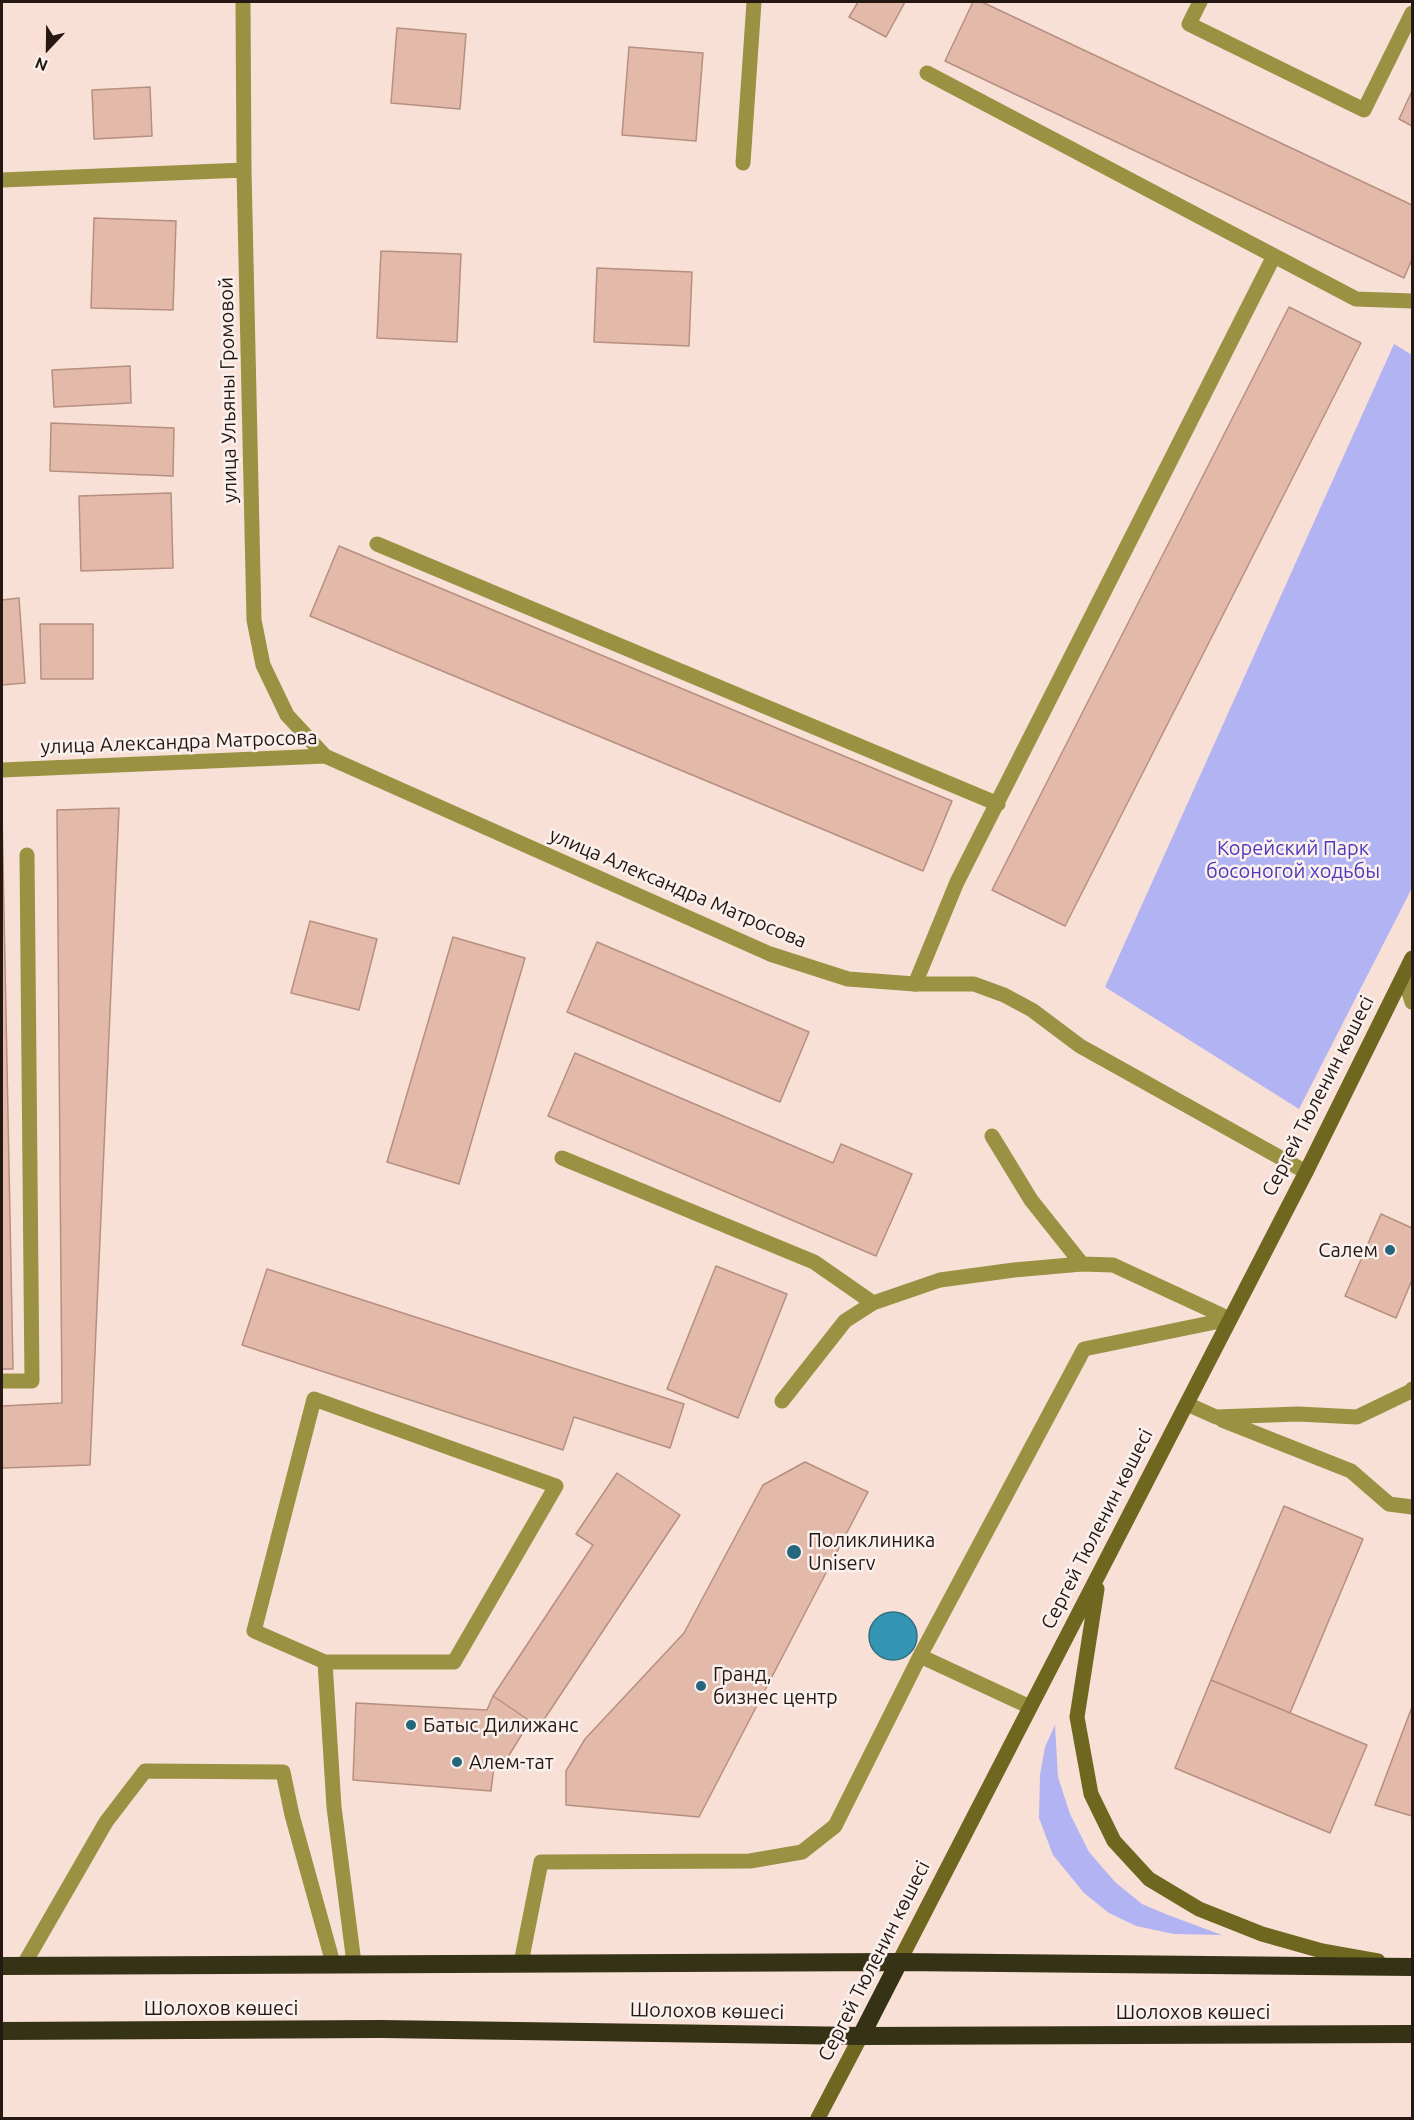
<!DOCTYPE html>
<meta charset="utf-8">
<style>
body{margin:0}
#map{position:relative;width:1414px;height:2120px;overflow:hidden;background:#f9e0d6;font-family:Ubuntu,sans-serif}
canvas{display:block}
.frame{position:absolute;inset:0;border:3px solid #251711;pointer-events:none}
.north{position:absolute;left:18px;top:18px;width:60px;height:60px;-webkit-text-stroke:4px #faf1ee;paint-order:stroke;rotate:202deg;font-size:16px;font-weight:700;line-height:24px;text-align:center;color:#251711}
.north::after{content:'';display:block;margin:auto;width:21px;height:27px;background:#251711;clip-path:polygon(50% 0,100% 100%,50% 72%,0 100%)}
</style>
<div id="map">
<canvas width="1414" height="2120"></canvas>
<div class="frame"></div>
<div class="north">N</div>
</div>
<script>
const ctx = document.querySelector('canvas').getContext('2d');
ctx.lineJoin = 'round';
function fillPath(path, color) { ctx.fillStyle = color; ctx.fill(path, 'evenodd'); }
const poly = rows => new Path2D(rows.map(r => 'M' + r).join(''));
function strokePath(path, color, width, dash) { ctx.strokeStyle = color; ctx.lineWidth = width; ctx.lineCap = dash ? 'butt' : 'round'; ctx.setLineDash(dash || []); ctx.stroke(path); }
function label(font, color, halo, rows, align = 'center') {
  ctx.font = font + ' Ubuntu,sans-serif'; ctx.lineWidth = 5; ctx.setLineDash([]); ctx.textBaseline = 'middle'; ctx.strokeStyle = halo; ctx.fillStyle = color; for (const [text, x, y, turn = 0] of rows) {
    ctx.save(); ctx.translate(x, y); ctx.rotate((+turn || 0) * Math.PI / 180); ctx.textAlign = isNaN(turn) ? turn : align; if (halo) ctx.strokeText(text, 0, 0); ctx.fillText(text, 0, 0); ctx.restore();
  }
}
const green = poly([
 [1394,344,1412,355,1412,888,1299,1109,1105,987],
 [1055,1725,1058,1777,1070,1814,1089,1852,1115,1882,1142,1904,1168,1915,1222,1935,1174,1934,1136,1926,1109,1913,1084,1893,1053,1855,1039,1818,1040,1775,1045,1747]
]);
const water = poly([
 '869 1636a24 24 0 1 1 48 0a24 24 0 1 1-48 0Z'
]);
const building = poly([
 [858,2,905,2,886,37,849,17,858,2],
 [973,2,982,2,1412,205,1412,259,1404,278,945,61,973,2],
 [397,28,466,34,460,109,391,103,397,28],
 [629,47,703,53,696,141,622,135,629,47],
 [150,87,152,136,94,139,92,90,150,87],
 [1412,91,1412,126,1399,119,1412,91],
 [94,218,176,221,173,310,91,308,94,218],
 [381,251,461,254,457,342,377,338,381,251],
 [597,268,692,272,689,346,594,342,597,268],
 [1289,307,1361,343,1065,926,992,890,1289,307],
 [130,366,131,403,54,407,52,370,130,366],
 [51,423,174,428,173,476,50,471,51,423],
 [171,493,173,568,81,571,79,496,171,493],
 [339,546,952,801,923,871,310,616,339,546],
 [19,598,25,683,2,685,2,600,19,598],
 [40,624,93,624,93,679,41,679,40,624],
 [119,808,90,1465,2,1468,2,1406,62,1403,57,810,119,808],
 [2,811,13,1369,2,1369,2,811],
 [310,921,377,939,359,1010,291,993,310,921],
 [453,937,525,958,459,1184,387,1162,453,937],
 [597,942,809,1032,780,1102,567,1012,597,942],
 [575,1053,833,1163,841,1144,912,1174,876,1256,548,1116,575,1053],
 [1381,1214,1412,1228,1412,1280,1396,1318,1345,1296,1381,1214],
 [716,1266,787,1294,738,1418,667,1389,716,1266],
 [267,1269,684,1404,670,1448,574,1417,563,1450,242,1345,267,1269],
 [805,1462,868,1492,699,1817,566,1805,566,1771,585,1739,684,1633,763,1485,805,1462],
 [617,1473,680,1515,539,1727,493,1696,593,1545,576,1534,617,1473],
 [1284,1506,1363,1539,1290,1713,1211,1680,1284,1506],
 [1211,1680,1367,1745,1330,1833,1175,1768,1211,1680],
 [493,1696,530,1721,508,1757,495,1758,491,1791,353,1780,356,1703,487,1710,493,1696],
 [1412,1707,1412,1816,1375,1805,1412,1707]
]);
const lane = poly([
 [1200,2,1189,24,1364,110,1412,13],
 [927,73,1356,299,1412,301],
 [377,544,998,804],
 [1404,976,1412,1002],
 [915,984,957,882,1274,256],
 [992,1136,1031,1200,1082,1264],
 [562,1158,814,1262,873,1303],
 [2,1381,32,1381,27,855],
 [782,1401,845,1321,873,1303,940,1280,1014,1270,1082,1264,1113,1265,1230,1319],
 [1187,1404,1216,1417,1298,1414,1357,1417,1411,1391,1412,1389],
 [1222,1420,1351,1471,1389,1504,1412,1507],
 [920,1656,1030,1707],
 [325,1662,454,1662,556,1486,314,1399,254,1631,325,1662,334,1807,354,1963],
 [521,1963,541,1862,750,1861,802,1852,835,1826,920,1656,1084,1349,1230,1319],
 [23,1966,106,1822,145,1771,283,1772,292,1815,333,1963]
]);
const street = poly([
 [243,2,244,170,254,620,263,665,287,715,325,756],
 [743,163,754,2],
 [2,180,244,170],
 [2,770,325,756,770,954,848,979,915,984,974,984,1004,995,1032,1010,1080,1046,1306,1172]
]);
const secondary = poly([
 [1097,1589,1077,1717,1091,1794,1114,1841,1149,1879,1199,1909,1262,1934,1322,1951,1378,1961],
 [899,1962,1306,1172,1412,958],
 [818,2118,861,2036]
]);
const highway = poly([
 [2,1966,899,1962,1412,1967],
 [2,2031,381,2029,861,2036,1412,2034],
 [861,2036,899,1962]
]);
const markers = [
 [1390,1250,6,"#26667b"],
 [794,1552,8,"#26667b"],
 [701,1686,6,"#26667b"],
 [411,1725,6,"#26667b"],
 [457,1762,6,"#26667b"]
];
const streetNames = [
 ["улица Ульяны Громовой",228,390,-91],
 ["улица Александра Матросова",179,742,-2],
 ["улица Александра Матросова",678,888,23],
 ["Сергей Тюленин көшесі",1318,1096,-63],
 ["Сергей Тюленин көшесі",1097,1529,-63],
 ["Сергей Тюленин көшесі",874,1961,-63],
 ["Шолохов көшесі",221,2008],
 ["Шолохов көшесі",707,2011,1],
 ["Шолохов көшесі",1193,2012]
];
const parkNames = [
 ["Корейский Парк",1293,848],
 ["босоногой ходьбы",1293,871]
];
const poiNames = [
 ["Салем",1378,1250,"right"],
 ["Поликлиника",808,1540],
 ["Uniserv",808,1563],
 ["Гранд,",713,1674],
 ["бизнес центр",713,1697],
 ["Батыс Дилижанс",423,1725],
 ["Алем-тат",469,1762]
];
fillPath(green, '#b1b3f2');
fillPath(water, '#3495b3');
strokePath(water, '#306f82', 1.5);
fillPath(building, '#e3baaa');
strokePath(building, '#b58f7f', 1.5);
strokePath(lane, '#9a9142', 15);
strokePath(street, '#9a9142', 15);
strokePath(secondary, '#6f671f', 15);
strokePath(highway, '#353215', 18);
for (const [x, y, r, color] of markers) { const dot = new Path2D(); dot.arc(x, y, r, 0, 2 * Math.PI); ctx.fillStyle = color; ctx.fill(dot); strokePath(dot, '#faf1ee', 2); }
label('20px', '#251711', '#faf1ee', streetNames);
label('20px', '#4e39bc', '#faf1ee', parkNames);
label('20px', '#251711', '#faf1ee', poiNames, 'left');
</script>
